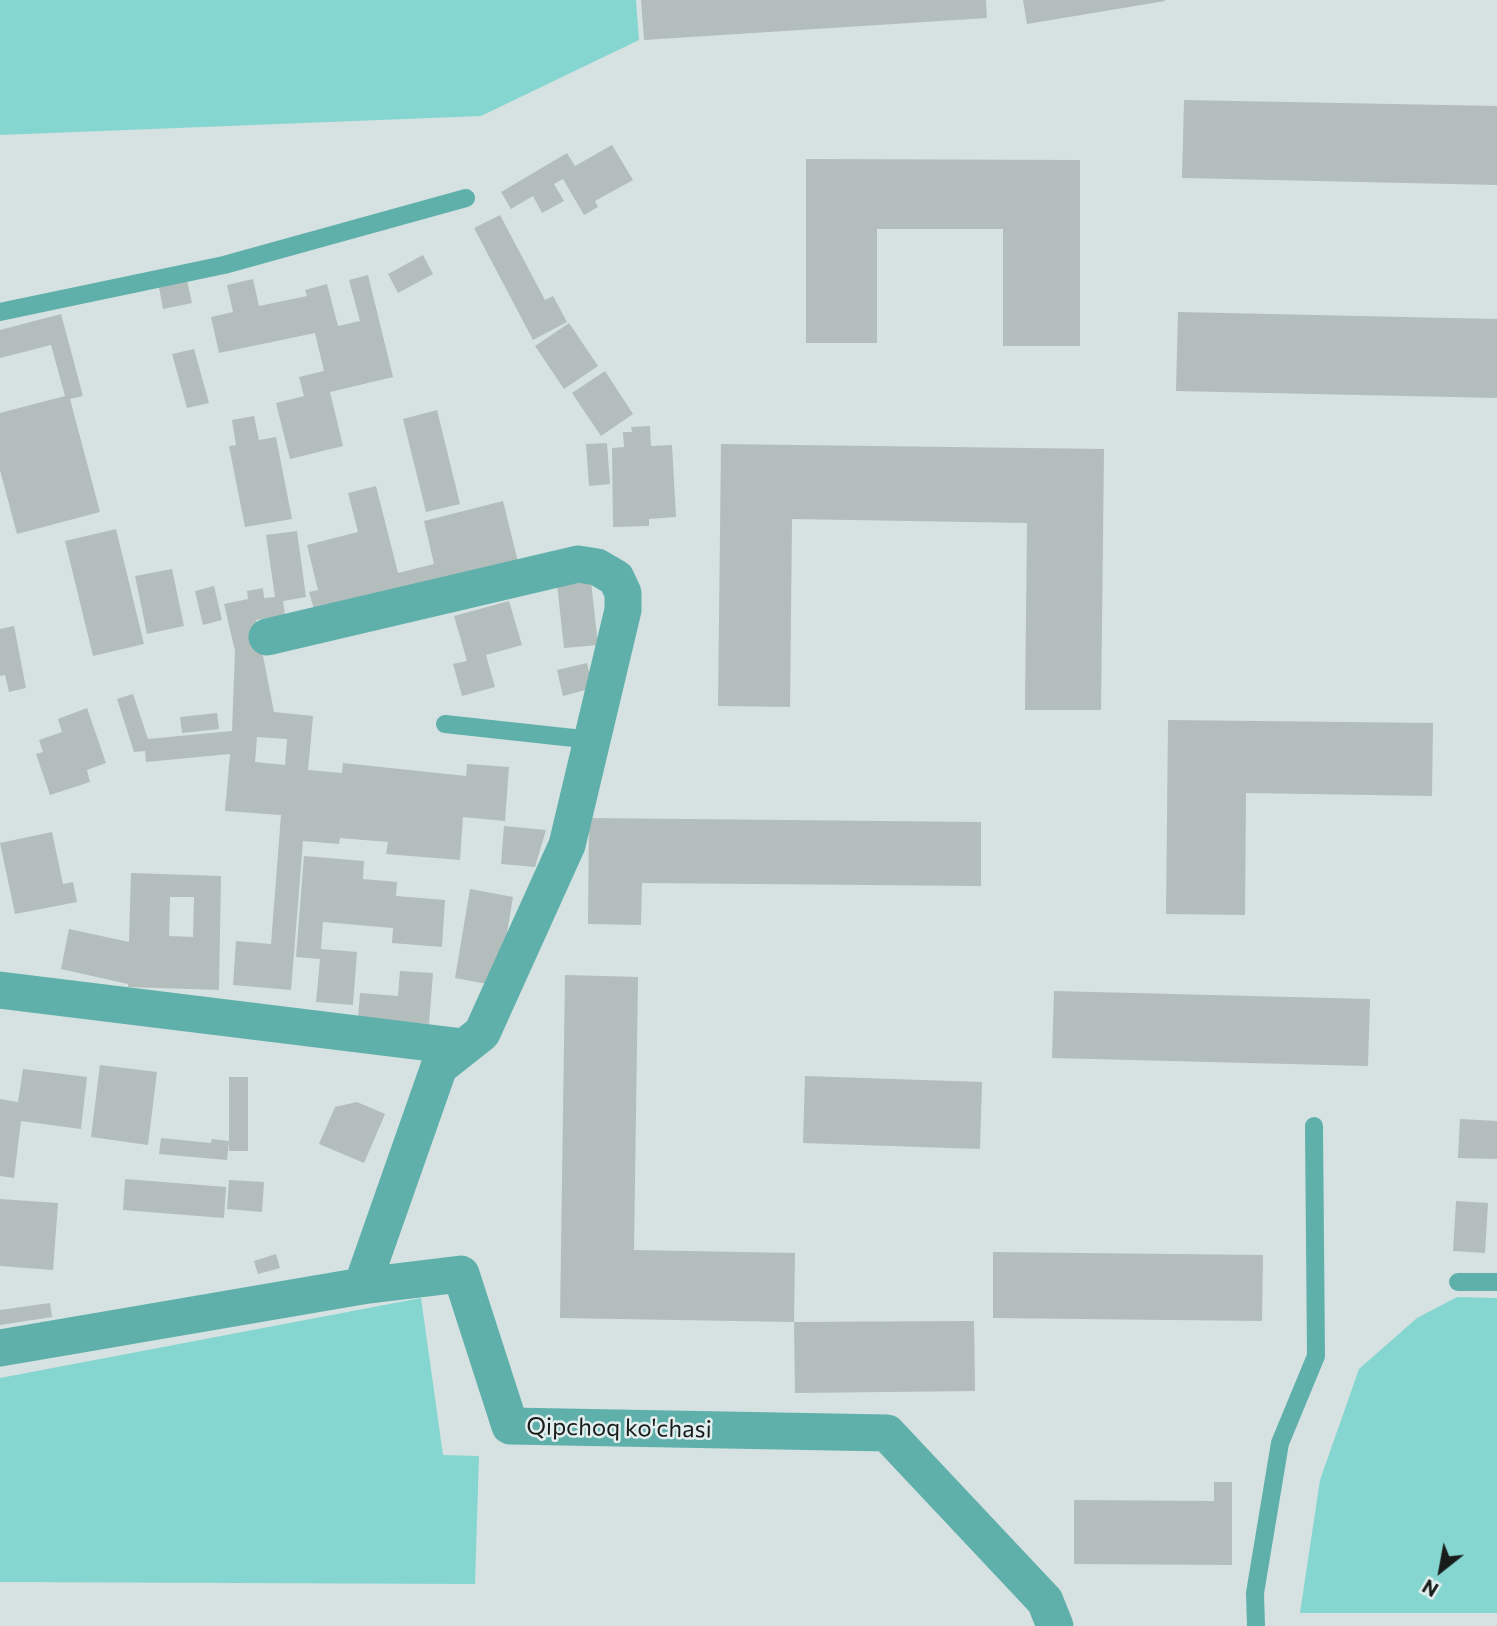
<!DOCTYPE html>
<style>
body{margin:0}
#map{position:relative;width:1497px;height:1626px;overflow:hidden;background:#d6e2e1;font-family:Commissioner,sans-serif}
canvas{display:block}
.north{position:absolute;left:1406px;top:1535px;width:70px;height:70px;-webkit-text-stroke:5px #e3efee;paint-order:stroke;rotate:211deg;font-size:19px;font-weight:700;line-height:28px;text-align:center;color:#181c1b}
.north::after{content:'';display:block;margin:auto;width:24px;height:32px;background:#181c1b;clip-path:polygon(50% 0,100% 100%,50% 72%,0 100%)}
</style>
<div id="map">
<canvas width="1497" height="1626"></canvas>
<div class="north">N</div>
</div>
<script>
const ctx = document.querySelector('canvas').getContext('2d');
ctx.lineJoin = 'round';
function fillPath(path, color) { ctx.fillStyle = color; ctx.fill(path, 'evenodd'); }
const poly = rows => new Path2D(rows.map(r => 'M' + r).join(''));
function strokePath(path, color, width, dash) { ctx.strokeStyle = color; ctx.lineWidth = width; ctx.lineCap = dash ? 'butt' : 'round'; ctx.setLineDash(dash || []); ctx.stroke(path); }
function label(font, color, halo, rows, align = 'center') {
  ctx.font = font + ' Commissioner,sans-serif'; ctx.lineWidth = 5; ctx.setLineDash([]); ctx.textBaseline = 'middle'; ctx.strokeStyle = halo; ctx.fillStyle = color; for (const [text, x, y, turn = 0] of rows) {
    ctx.save(); ctx.translate(x, y); ctx.rotate((+turn || 0) * Math.PI / 180); ctx.textAlign = isNaN(turn) ? turn : align; if (halo) ctx.strokeText(text, 0, 0); ctx.fillText(text, 0, 0); ctx.restore();
  }
}
const green = poly([
 [0,0,636,0,639,40,481,116,0,135],
 [1457,1297,1497,1298,1497,1613,1300,1613,1320,1480,1359,1369,1417,1318],
 [421,1298,443,1455,479,1456,475,1584,0,1582,0,1378]
]);
const building = poly([
 [641,0,986,0,987,18,644,40],
 [1023,0,1165,0,1165,1,1027,24],
 [1184,100,1497,106,1497,185,1182,178],
 [612,145,633,180,595,201,598,207,584,215,563,179,554,184,564,201,542,213,533,196,511,209,501,192,567,153,575,166],
 [806,159,1080,160,1080,346,1003,346,1003,229,877,229,877,343,806,343],
 [500,215,545,300,553,296,567,322,533,340,474,228],
 [423,255,433,274,398,293,388,274],
 [368,275,393,377,330,392,343,446,290,459,276,403,304,396,299,377,324,371,315,333,219,353,211,317,233,312,227,285,253,279,259,306,307,296,305,290,327,284,338,326,360,321,349,280],
 [186,276,192,303,163,309,158,282],
 [1178,312,1497,319,1497,398,1176,391],
 [61,314,83,396,70,399,100,512,17,534,0,470,0,413,65,396,51,345,0,358,0,330],
 [569,323,598,366,564,389,535,346],
 [194,349,209,403,187,408,172,354],
 [605,371,633,414,601,436,572,393],
 [437,410,460,504,426,512,403,419],
 [254,416,259,440,276,437,292,519,245,527,229,446,236,445,232,420],
 [650,426,651,446,672,445,676,517,649,519,649,526,613,527,612,448,624,447,623,432,632,432,631,427],
 [607,443,610,484,589,486,586,444],
 [721,444,1104,449,1101,710,1025,710,1027,523,792,519,790,707,718,706],
 [376,486,398,573,434,564,424,521,503,501,520,570,316,616,309,592,318,590,307,545,358,532,348,493],
 [116,529,144,644,93,656,65,541],
 [297,531,306,597,283,601,285,615,256,620,274,712,313,716,308,770,342,773,343,763,466,776,467,764,509,767,505,821,463,817,460,860,386,854,388,842,340,838,339,844,303,841,291,990,233,985,236,941,271,944,281,815,225,811,230,754,146,762,145,751,134,752,117,699,133,694,148,739,232,731,235,651,224,604,248,599,247,591,263,588,264,598,275,597,266,535],
 [257,737,287,739,285,765,255,762],
 [172,569,184,626,147,634,135,576],
 [591,581,598,645,564,648,557,584],
 [214,586,222,620,203,625,195,591],
 [509,601,522,645,486,655,495,687,462,696,453,664,467,661,454,616],
 [14,626,26,688,9,692,5,675,0,676,0,629],
 [587,663,593,688,563,696,557,670],
 [87,708,106,763,87,770,90,782,50,795,36,754,43,752,39,740,62,732,58,719],
 [217,713,219,729,182,733,180,717],
 [1168,720,1433,723,1432,796,1246,793,1245,915,1166,914],
 [589,818,981,822,981,886,642,883,641,925,588,924],
 [504,826,546,830,535,867,501,864],
 [52,832,63,884,73,882,77,902,15,914,0,843],
 [304,856,364,861,363,879,397,882,396,896,445,900,442,947,392,943,393,928,323,922,321,949,357,952,353,1005,316,1002,320,959,296,957],
 [131,873,221,876,219,990,128,987,128,984,61,969,69,929,129,942],
 [170,897,194,897,193,937,169,936],
 [470,889,513,897,498,986,455,978],
 [400,971,433,973,429,1024,358,1018,360,993,398,996],
 [565,975,638,977,634,1250,795,1253,794,1322,560,1318],
 [1054,991,1370,999,1368,1066,1052,1058],
 [100,1065,157,1072,148,1145,91,1137],
 [23,1069,87,1077,81,1129,21,1121,14,1178,0,1176,0,1099,18,1102],
 [805,1076,982,1082,980,1149,803,1143],
 [229,1077,248,1077,248,1151,229,1151],
 [357,1102,385,1114,364,1163,319,1144,335,1107],
 [1460,1119,1497,1121,1497,1159,1458,1158],
 [161,1138,211,1143,212,1139,229,1141,227,1160,159,1154],
 [125,1179,226,1187,224,1218,123,1210],
 [229,1180,264,1182,262,1212,227,1209],
 [0,1199,58,1203,53,1270,0,1266],
 [1456,1201,1488,1203,1485,1253,1453,1251],
 [993,1252,1263,1255,1262,1321,993,1318],
 [276,1254,280,1268,258,1274,254,1261],
 [50,1303,52,1317,0,1325,0,1310],
 [974,1321,975,1391,795,1393,794,1322],
 [1214,1482,1232,1482,1232,1565,1074,1564,1074,1500,1214,1501]
]);
const lane = poly([
 [0,312,224,265,466,198],
 [445,724,592,740],
 [1458,1282,1497,1282],
 [1256,1626,1255,1593,1280,1443,1316,1356,1314,1126]
]);
const street = poly([
 [267,637,578,564,597,567,616,578,623,593,623,610,567,845,482,1033,439,1067,362,1286],
 [0,990,463,1047],
 [0,1348,362,1286,461,1274,510,1426,887,1433,1045,1601,1055,1626]
]);
const streetNames = [
 ["Qipchoq ko'chasi",619,1428,1]
];
fillPath(green, '#85d6d0');
fillPath(building, '#b2bdbc');
strokePath(lane, '#5fb0ab', 18);
strokePath(street, '#5fb0ab', 37);
label('24px', '#181c1b', '#e3efee', streetNames);
</script>
